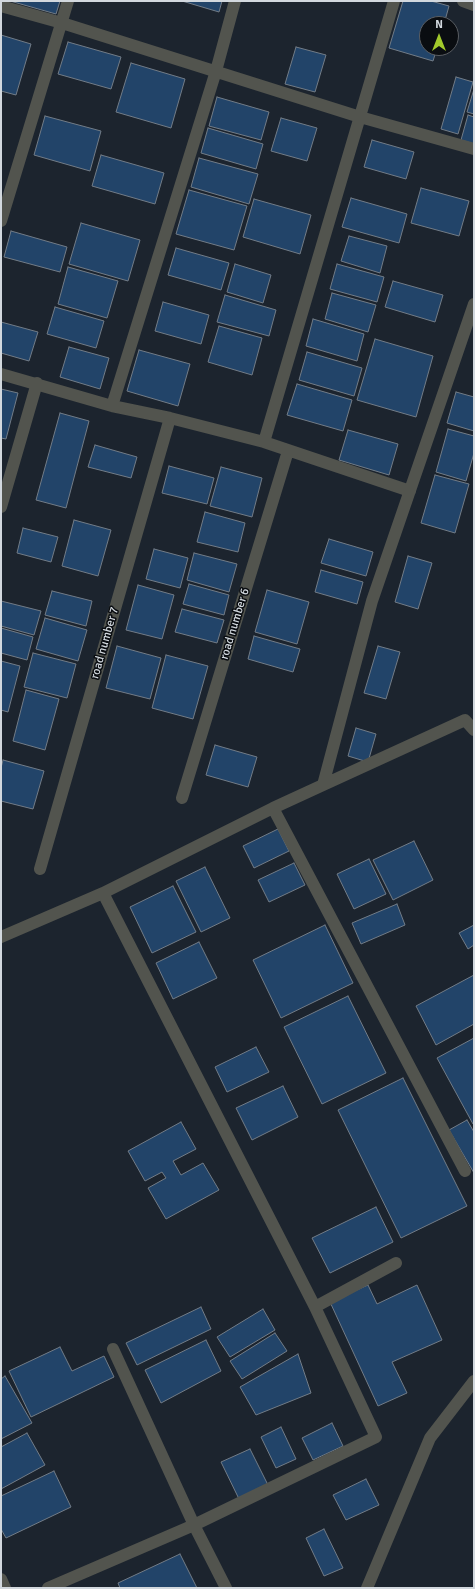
<!DOCTYPE html>
<style>
body{margin:0}
#map{position:relative;width:475px;height:1589px;overflow:hidden;background:#1c242e;font-family:Signika,sans-serif}
canvas{display:block}
.frame{position:absolute;inset:0;border:2px solid #d2d8de;pointer-events:none}
.north{position:absolute;left:419px;top:16px;width:40px;height:40px;box-sizing:border-box;background:#0a0d11;border:1px solid #5a5e63;border-radius:50%;rotate:0deg;font-size:11px;font-weight:700;line-height:16px;text-align:center;color:#d2d8de}
.north::after{content:'';display:block;margin:auto;width:14px;height:18px;background:#a1c92b;clip-path:polygon(50% 0,100% 100%,50% 72%,0 100%)}
</style>
<div id="map">
<canvas width="475" height="1589"></canvas>
<div class="frame"></div>
<div class="north">N</div>
</div>
<script>
const ctx = document.querySelector('canvas').getContext('2d');
ctx.lineJoin = 'round';
function fillPath(path, color) { ctx.fillStyle = color; ctx.fill(path, 'evenodd'); }
const poly = rows => new Path2D(rows.map(r => 'M' + r).join(''));
function strokePath(path, color, width, dash) { ctx.strokeStyle = color; ctx.lineWidth = width; ctx.lineCap = dash ? 'butt' : 'round'; ctx.setLineDash(dash || []); ctx.stroke(path); }
function label(font, color, halo, rows, align = 'center') {
  ctx.font = font + ' Signika,sans-serif'; ctx.lineWidth = 3; ctx.setLineDash([]); ctx.textBaseline = 'middle'; ctx.strokeStyle = halo; ctx.fillStyle = color; for (const [text, x, y, turn = 0] of rows) {
    ctx.save(); ctx.translate(x, y); ctx.rotate((+turn || 0) * Math.PI / 180); ctx.textAlign = isNaN(turn) ? turn : align; if (halo) ctx.strokeText(text, 0, 0); ctx.fillText(text, 0, 0); ctx.restore();
  }
}
const building = poly([
 [10,1,60,1,56,14,10,1],
 [182,1,222,1,219,12,182,1],
 [403,1,431,1,449,6,444,24,427,24,427,48,437,48,433,61,389,48,403,1],
 [1,35,31,44,16,95,1,91,1,35],
 [68,42,121,57,111,89,58,74,68,42],
 [296,47,326,55,315,92,285,84,296,47],
 [131,63,185,79,171,128,116,112,131,63],
 [456,77,473,82,458,134,441,129,456,77],
 [474,89,474,114,467,112,474,89],
 [217,97,269,112,261,140,209,126,217,97],
 [468,115,474,117,474,144,461,140,468,115],
 [45,116,101,131,90,171,34,155,45,116],
 [281,118,317,128,307,161,271,151,281,118],
 [208,128,263,144,256,169,201,153,208,128],
 [372,140,414,152,406,179,364,167,372,140],
 [101,155,164,173,155,204,92,186,101,155],
 [199,158,258,174,249,204,191,187,199,158],
 [421,188,469,201,459,236,411,223,421,188],
 [189,190,247,206,234,250,176,234,189,190],
 [351,198,407,214,399,243,342,227,351,198],
 [254,199,311,215,300,254,243,237,254,199],
 [81,223,140,240,128,281,69,264,81,223],
 [11,231,67,247,60,272,4,257,11,231],
 [349,236,387,246,380,273,341,261,349,236],
 [176,248,229,263,221,290,168,275,176,248],
 [235,264,271,275,263,303,227,292,235,264],
 [337,264,384,277,377,302,330,289,337,264],
 [68,267,118,281,107,318,58,304,68,267],
 [393,281,443,295,435,322,385,307,393,281],
 [332,293,376,305,368,332,325,319,332,293],
 [225,295,276,310,269,336,217,322,225,295],
 [163,302,209,315,201,344,155,331,163,302],
 [55,307,104,321,96,348,47,334,55,307],
 [313,319,364,334,357,361,306,346,313,319],
 [1,322,38,332,29,361,1,353,1,322],
 [219,326,262,338,252,375,208,362,219,326],
 [375,339,433,356,416,417,357,400,375,339],
 [69,347,109,358,100,389,60,377,69,347],
 [139,350,190,364,178,406,127,391,139,350],
 [307,352,362,368,354,396,299,380,307,352],
 [297,384,352,400,343,431,287,415,297,384],
 [1,389,18,393,6,439,1,438,1,389],
 [456,392,474,397,474,431,447,423,456,392],
 [60,413,89,421,66,508,36,500,60,413],
 [448,429,474,436,474,453,466,481,436,472,448,429],
 [348,430,398,444,389,475,339,460,348,430],
 [95,445,137,457,131,478,88,467,95,445],
 [169,466,214,478,207,504,162,493,169,466],
 [221,467,262,478,252,517,210,506,221,467],
 [435,475,469,484,455,533,421,523,435,475],
 [205,512,245,523,238,552,197,542,205,512],
 [74,520,111,530,98,576,62,566,74,520],
 [23,528,58,537,51,562,17,553,23,528],
 [329,539,373,552,366,576,321,563,329,539],
 [154,549,188,558,180,588,146,579,154,549],
 [194,553,237,564,229,592,187,580,194,553],
 [408,556,432,563,418,609,395,602,408,556],
 [321,570,363,582,357,604,315,592,321,570],
 [189,584,229,595,224,615,183,604,189,584],
 [138,585,174,595,162,639,126,630,138,585],
 [267,590,309,602,297,644,255,632,267,590],
 [52,591,92,601,86,626,45,615,52,591],
 [1,601,41,611,34,635,1,626,1,601],
 [182,609,224,620,217,643,175,632,182,609],
 [45,618,87,630,78,661,36,649,45,618],
 [1,628,33,637,27,660,1,653,1,628],
 [254,636,300,649,293,672,248,659,254,636],
 [117,646,161,658,150,699,106,688,117,646],
 [378,646,400,652,386,699,364,693,378,646],
 [33,653,76,664,67,698,24,687,33,653],
 [166,655,208,666,193,719,152,708,166,655],
 [1,661,20,666,8,712,1,710,1,661],
 [26,690,59,699,45,750,13,741,26,690],
 [356,728,376,734,368,762,348,756,356,728],
 [215,745,257,757,248,787,206,775,215,745],
 [3,760,44,771,33,809,1,801,1,768,3,760],
 [278,829,289,851,254,868,243,846,278,829],
 [414,841,433,880,393,900,373,860,414,841],
 [369,859,386,894,354,909,337,874,369,859],
 [294,863,305,885,269,902,258,880,294,863],
 [205,867,230,918,201,932,176,881,205,867],
 [173,886,196,932,152,953,130,907,173,886],
 [397,904,405,925,361,944,352,923,397,904],
 [325,925,353,983,281,1018,253,960,325,925],
 [474,925,474,945,468,949,459,933,474,925],
 [199,942,217,978,173,999,156,963,199,942],
 [474,975,474,1024,436,1045,416,1006,474,975],
 [348,996,386,1073,322,1104,284,1027,348,996],
 [474,1038,474,1123,473,1124,437,1058,474,1038],
 [256,1047,269,1072,227,1092,215,1067,256,1047],
 [403,1078,467,1206,401,1238,338,1110,403,1078],
 [283,1086,298,1117,252,1140,236,1108,283,1086],
 [467,1120,474,1132,474,1173,449,1130,467,1120],
 [181,1122,196,1149,173,1161,181,1175,203,1163,219,1190,166,1219,148,1188,166,1178,162,1172,145,1181,128,1151,181,1122],
 [376,1207,393,1242,330,1273,312,1238,376,1207],
 [368,1285,377,1304,417,1285,442,1340,392,1362,407,1393,378,1406,330,1302,368,1285],
 [201,1307,211,1329,137,1365,126,1343,201,1307],
 [263,1309,275,1330,230,1357,217,1337,263,1309],
 [275,1333,287,1351,242,1379,230,1361,275,1333],
 [206,1340,221,1371,161,1403,145,1370,206,1340],
 [60,1347,72,1371,104,1356,114,1377,31,1417,9,1371,60,1347],
 [298,1354,311,1393,256,1415,240,1387,298,1354],
 [5,1376,32,1423,1,1439,1,1379,5,1376],
 [332,1423,343,1446,313,1460,302,1438,332,1423],
 [281,1427,296,1459,276,1468,261,1437,281,1427],
 [27,1433,45,1465,1,1489,1,1447,27,1433],
 [250,1449,269,1487,240,1501,221,1462,250,1449],
 [54,1471,71,1507,6,1538,1,1529,1,1496,54,1471],
 [366,1479,379,1505,346,1520,333,1495,366,1479],
 [324,1529,343,1568,324,1576,306,1538,324,1529],
 [180,1554,197,1588,120,1588,118,1583,180,1554]
]);
const minor = poly([
 [463,1,474,5],
 [1,6,62,23,360,117,474,149],
 [1,221,68,1],
 [1,374,112,406,170,418,264,442,410,491],
 [112,406,216,71,235,1],
 [264,442,394,1],
 [1,507,37,383],
 [323,785,465,720,474,730],
 [182,798,288,451],
 [273,808,465,1171],
 [40,869,170,418],
 [1,937,103,893,273,808,323,785,372,601,474,304],
 [315,1307,396,1263],
 [113,1349,194,1525,226,1588],
 [1,1579,5,1588],
 [48,1588,194,1525,376,1437,315,1307,103,893],
 [367,1588,430,1438,474,1381]
]);
const streetNames = [
 ["road number 6",235,624,-73],
 ["road number 7",105,643,-74]
];
fillPath(building, '#224469');
strokePath(building, '#727c87', 1);
strokePath(minor, '#52544e', 12);
label('12px', '#d2d8de', '#0a0d11', streetNames);
</script>
